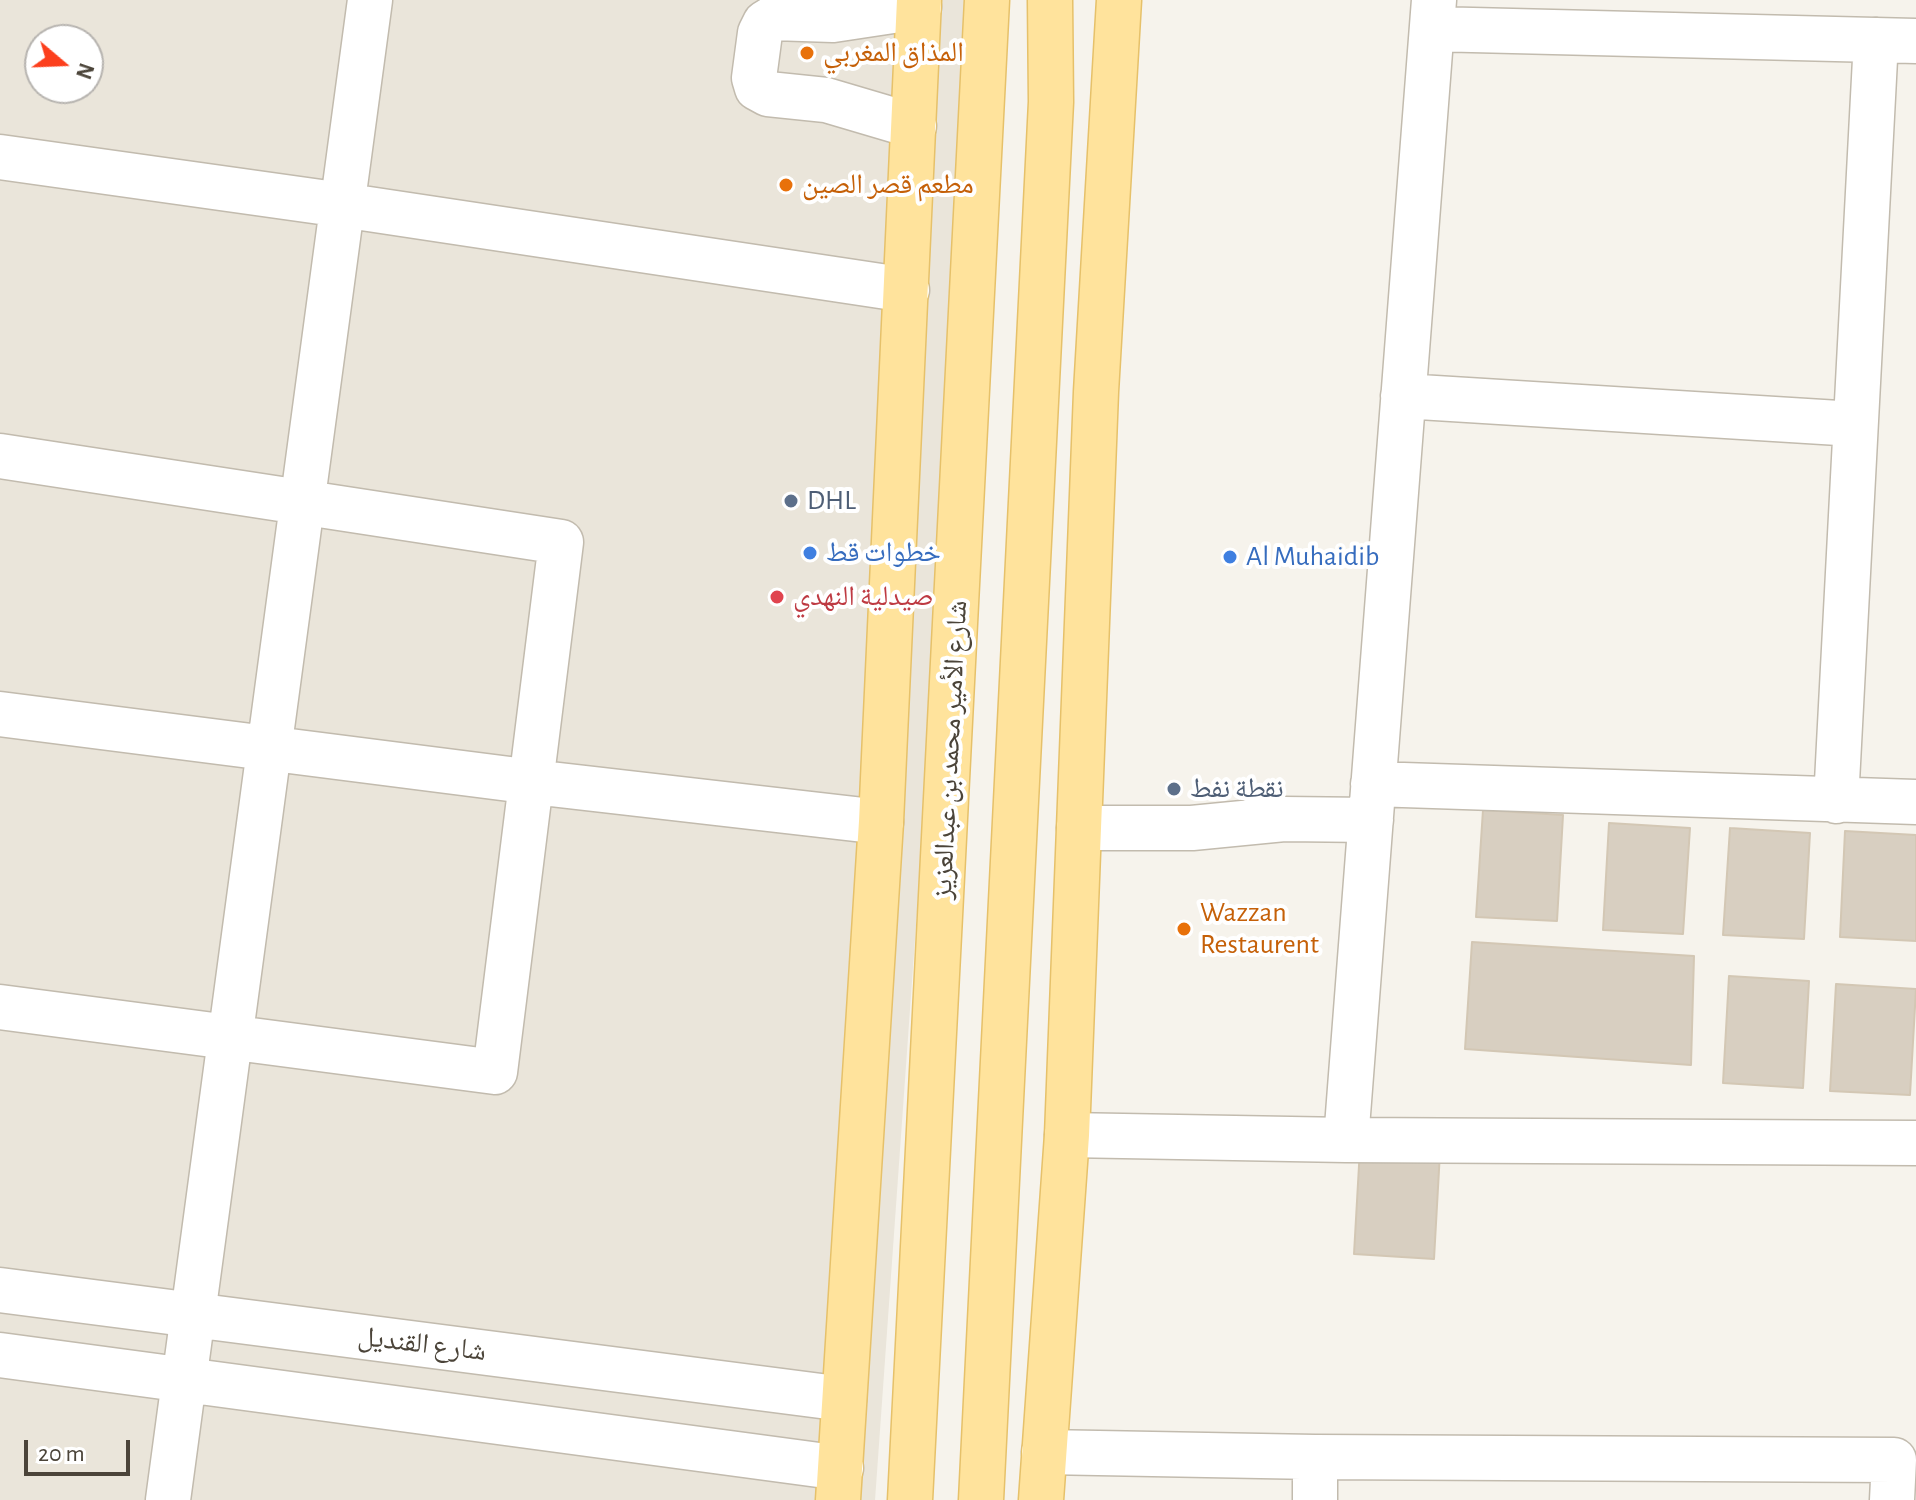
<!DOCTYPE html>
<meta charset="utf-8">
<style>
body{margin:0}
#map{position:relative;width:1916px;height:1500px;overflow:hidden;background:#f6f3ec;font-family:"Alegreya Sans",sans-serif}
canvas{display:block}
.north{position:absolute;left:24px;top:24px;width:80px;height:80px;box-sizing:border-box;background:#fff;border:2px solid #b7b4b0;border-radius:50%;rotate:109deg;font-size:22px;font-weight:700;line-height:32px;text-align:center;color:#4b4439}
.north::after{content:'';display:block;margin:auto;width:28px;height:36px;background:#fc3f1d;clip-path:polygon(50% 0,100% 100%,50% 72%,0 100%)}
.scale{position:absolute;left:24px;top:1440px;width:106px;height:36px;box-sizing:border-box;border:4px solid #4b4439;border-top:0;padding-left:10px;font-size:24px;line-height:28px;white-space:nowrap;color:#4b4439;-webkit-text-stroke:6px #fff;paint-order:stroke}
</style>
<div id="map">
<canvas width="1916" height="1500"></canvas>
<div class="north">N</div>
<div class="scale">20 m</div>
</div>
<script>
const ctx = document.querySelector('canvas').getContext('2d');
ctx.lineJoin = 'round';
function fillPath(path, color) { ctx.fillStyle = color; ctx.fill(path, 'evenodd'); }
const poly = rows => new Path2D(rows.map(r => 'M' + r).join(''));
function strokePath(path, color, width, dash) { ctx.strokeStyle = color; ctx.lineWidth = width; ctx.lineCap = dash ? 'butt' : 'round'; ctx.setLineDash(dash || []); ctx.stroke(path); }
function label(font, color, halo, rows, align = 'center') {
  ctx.font = font + ' "Alegreya Sans","Noto Naskh Arabic",sans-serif'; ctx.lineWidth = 8; ctx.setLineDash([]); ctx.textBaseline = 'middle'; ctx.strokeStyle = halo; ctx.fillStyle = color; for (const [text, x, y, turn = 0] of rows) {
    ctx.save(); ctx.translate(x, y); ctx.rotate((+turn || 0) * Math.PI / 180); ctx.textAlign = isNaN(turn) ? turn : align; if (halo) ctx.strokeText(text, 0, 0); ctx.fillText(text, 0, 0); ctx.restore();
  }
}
const residential = poly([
 [0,0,982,0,875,1500,0,1500],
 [40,40,88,40,88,88,40,88]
]);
const building = poly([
 [1483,810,1563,815,1557,921,1476,917,1483,810],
 [1609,823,1690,828,1683,934,1603,930,1609,823],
 [1730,828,1810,833,1804,939,1723,935,1730,828],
 [1845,831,1916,835,1916,941,1840,937,1845,831],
 [1472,942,1694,956,1691,1065,1465,1049,1472,942],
 [1729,976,1809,981,1803,1088,1723,1083,1729,976],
 [1836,984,1916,989,1910,1095,1830,1091,1836,984],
 [1360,1148,1440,1152,1434,1259,1354,1254,1360,1148]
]);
const minor = poly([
 [1432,29,1916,41],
 [914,126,826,100,768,94,757,88,754,78,760,33,765,23,773,18,833,20,919,7],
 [0,157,342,205,907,290],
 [1403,396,1855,424],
 [0,456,561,542,495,1072,0,1007],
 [0,714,533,782,881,822],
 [1373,784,1916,802],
 [1836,801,1876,40],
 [1079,828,1192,828,1284,819,1371,820],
 [1067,1135,1346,1140,1916,1143],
 [1346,1140,1434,0],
 [0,1290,844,1399],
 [0,1355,841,1468],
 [1044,1452,1315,1457,1894,1460,1892,1500],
 [168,1500,370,0],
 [1315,1500,1315,1457]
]);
const major = poly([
 [838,1500,881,822,919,0],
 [910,1500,987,0],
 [981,1500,1051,102,1050,0],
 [1041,1500,1067,1135,1096,392,1119,0]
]);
const markers = [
 [807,53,8,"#e8710a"],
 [786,185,8,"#e8710a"],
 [791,501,8,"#5c6f8a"],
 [810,553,8,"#3f7fe0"],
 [1230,557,8,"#3f7fe0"],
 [777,597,8,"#e0444e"],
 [1174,789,8,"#5c6f8a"],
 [1184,929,8,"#e8710a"]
];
const foodNames = [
 ["المذاق المغربي",823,53],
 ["مطعم قصر الصين",802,185],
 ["Wazzan",1200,913],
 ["Restaurent",1200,945]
];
const serviceNames = [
 ["DHL",807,501],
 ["نقطة نفط",1190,789]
];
const shopNames = [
 ["خطوات قط",826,553],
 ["Al Muhaidib",1246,557]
];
const healthNames = [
 ["صيدلية النهدي",793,597]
];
const streetNames = [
 ["شارع الأمير محمد بن عبدالعزيز",950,750,-87],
 ["شارع القنديل",422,1344,7]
];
fillPath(residential, '#eae5da');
fillPath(building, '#d8cfc1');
strokePath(building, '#d3c7b4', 2);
strokePath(minor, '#c2bbae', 47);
strokePath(major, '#e6c16a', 47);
strokePath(minor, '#fff', 44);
strokePath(major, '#ffe39c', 44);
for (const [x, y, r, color] of markers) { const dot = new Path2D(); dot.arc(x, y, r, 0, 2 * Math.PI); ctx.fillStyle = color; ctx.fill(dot); strokePath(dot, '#fff', 3); }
label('28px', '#c56008', '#fff', foodNames, 'left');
label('28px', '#4e5e75', '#fff', serviceNames, 'left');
label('28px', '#366cbe', '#fff', shopNames, 'left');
label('28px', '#be3a42', '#fff', healthNames, 'left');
label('28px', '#4b4439', '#fff', streetNames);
</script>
